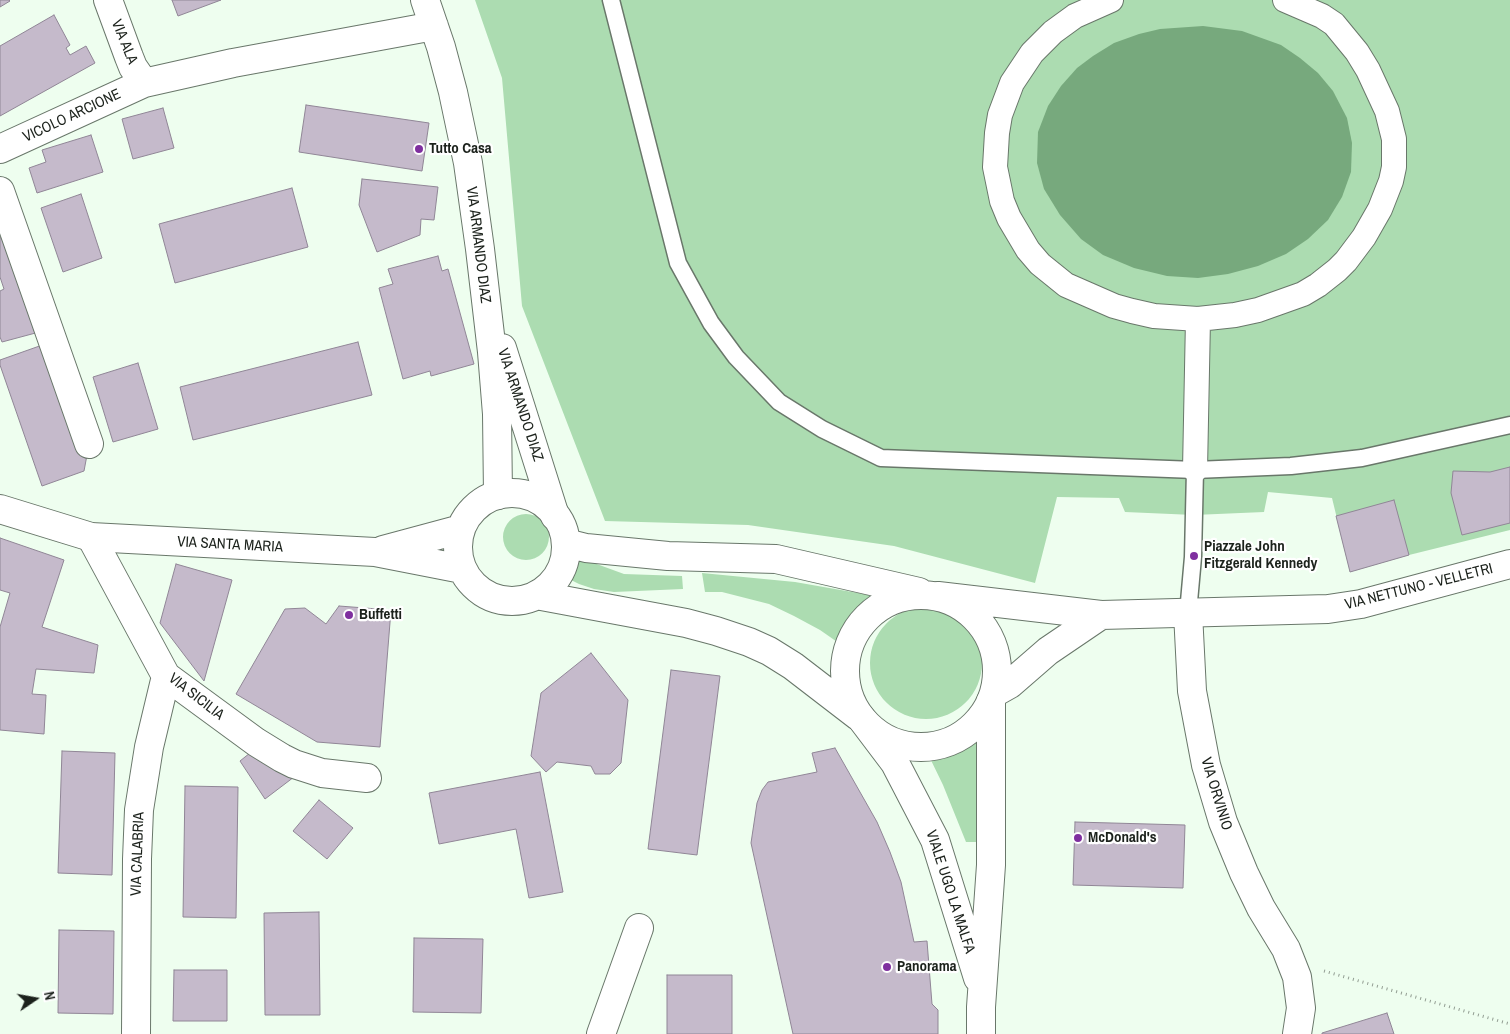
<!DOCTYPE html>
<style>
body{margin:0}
#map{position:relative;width:1510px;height:1034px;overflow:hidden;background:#eefeef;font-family:"Archivo Narrow",sans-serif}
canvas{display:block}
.north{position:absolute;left:10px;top:974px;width:50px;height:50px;-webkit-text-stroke:4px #fff;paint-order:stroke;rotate:78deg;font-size:14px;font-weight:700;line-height:20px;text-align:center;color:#1c221c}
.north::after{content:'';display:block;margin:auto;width:18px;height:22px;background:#1c221c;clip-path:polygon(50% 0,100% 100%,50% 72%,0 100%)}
</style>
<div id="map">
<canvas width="1510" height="1034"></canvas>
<div class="north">N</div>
</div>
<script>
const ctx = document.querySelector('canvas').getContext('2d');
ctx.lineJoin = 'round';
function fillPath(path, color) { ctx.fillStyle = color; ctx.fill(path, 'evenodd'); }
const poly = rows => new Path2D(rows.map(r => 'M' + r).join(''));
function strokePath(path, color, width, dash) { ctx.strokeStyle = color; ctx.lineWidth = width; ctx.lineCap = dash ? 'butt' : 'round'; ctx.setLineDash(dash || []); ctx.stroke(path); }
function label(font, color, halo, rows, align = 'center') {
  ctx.font = font + ' "Archivo Narrow",sans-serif'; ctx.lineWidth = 4.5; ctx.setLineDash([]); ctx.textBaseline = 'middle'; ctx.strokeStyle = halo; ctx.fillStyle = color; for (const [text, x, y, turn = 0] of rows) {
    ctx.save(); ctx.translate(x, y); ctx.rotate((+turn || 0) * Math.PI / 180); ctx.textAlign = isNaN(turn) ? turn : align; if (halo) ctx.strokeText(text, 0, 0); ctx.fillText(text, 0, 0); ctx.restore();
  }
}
const green = poly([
 [475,0,1510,0,1510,530,1409,555,1350,572,1332,498,1268,492,1264,512,1194,515,1125,512,1119,498,1057,497,1035,583,894,546,748,525,605,521,522,306,502,78],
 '503 537a23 23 0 1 1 46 0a23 23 0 1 1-46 0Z',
 [572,555,624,574,682,576,683,589,614,592,594,589,579,584,563,576],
 [702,573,795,582,875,596,856,621,843,646,820,630,794,616,769,604,722,592,705,592],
 '870 663a56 56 0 1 1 112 0a56 56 0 1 1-112 0Z',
 [980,732,979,842,966,842,943,785,927,752,943,750,962,743]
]);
const water = poly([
 [1203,26,1242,31,1281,45,1300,58,1318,73,1333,91,1347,118,1352,143,1351,172,1342,197,1328,220,1308,239,1286,254,1258,266,1228,274,1198,278,1167,276,1134,268,1103,255,1081,239,1060,215,1044,189,1037,163,1038,132,1048,106,1061,86,1077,68,1093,56,1114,43,1139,34,1160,29]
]);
const building = poly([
 [0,0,9,0,10,1,0,7,0,0],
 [172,0,221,0,178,16,172,0],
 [54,15,70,45,66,48,70,55,86,46,95,63,0,116,0,46,54,15],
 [306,105,429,123,422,171,299,152,306,105],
 [163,108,174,148,133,159,122,119,163,108],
 [91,135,103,172,37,193,29,168,46,162,42,150,91,135],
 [362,179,438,187,434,220,421,219,420,235,377,252,359,205,362,179],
 [292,188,308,247,175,283,159,224,292,188],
 [81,194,102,258,63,272,41,208,81,194],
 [8,233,43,331,2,342,0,337,0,291,4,289,0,277,0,238,8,233],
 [438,256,442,271,448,269,474,364,431,376,430,371,403,379,379,288,393,284,388,269,438,256],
 [358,342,372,395,193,440,180,387,358,342],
 [48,343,87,455,84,471,42,486,0,365,0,360,48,343],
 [138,363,158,429,113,442,93,377,138,363],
 [1510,467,1510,523,1462,535,1451,493,1453,471,1490,472,1510,467],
 [1394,500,1409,555,1350,572,1336,516,1394,500],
 [0,538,64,560,42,627,98,645,94,673,36,669,32,694,46,695,44,734,0,730,0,627,10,593,0,590,0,538],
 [176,564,232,580,204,681,160,623,176,564],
 [339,606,391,610,380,747,317,742,236,694,285,609,305,608,326,624,339,606],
 [591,653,628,700,621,763,610,774,595,774,591,766,557,762,546,772,531,756,541,693,591,653],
 [671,670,720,676,697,855,648,849,671,670],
 [835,748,877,822,890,852,901,882,914,942,927,941,932,1004,938,1010,938,1034,793,1034,751,843,757,803,762,790,768,782,817,772,812,753,835,748],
 [255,749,294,777,265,799,240,761,255,749],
 [62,751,115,753,112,875,58,873,62,751],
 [540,772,563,892,529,898,516,829,439,844,429,793,540,772],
 [185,786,238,787,236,918,183,917,185,786],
 [319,800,353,828,327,859,293,831,319,800],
 [1075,822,1185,825,1183,888,1073,885,1075,822],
 [319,912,320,1015,265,1015,264,913,319,912],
 [59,930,114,931,113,1014,58,1013,59,930],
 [414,938,483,939,481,1013,413,1012,414,938],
 [174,970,227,970,227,1021,173,1021,174,970],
 [667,975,732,975,732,1034,667,1034,667,975],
 [1387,1013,1394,1034,1322,1034,1322,1033,1387,1013]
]);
const path = poly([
 [1324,971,1510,1024]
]);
const service = poly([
 [611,0,678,263,711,323,736,357,779,402,822,429,881,458,1195,470,1291,466,1362,458,1510,425],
 [1188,613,1193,557,1195,470]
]);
const pedestrian = poly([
 [1111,0,1075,16,1053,32,1032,53,1012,83,1000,115,997,133,995,167,1002,201,1009,218,1028,250,1040,264,1066,285,1114,306,1132,311,1154,316,1198,319,1235,315,1258,310,1303,294,1318,285,1337,270,1346,261,1364,237,1380,209,1391,181,1394,167,1394,139,1387,111,1368,70,1357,52,1334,24,1322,16,1285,0],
 [1195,470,1198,319]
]);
const minor = poly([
 [108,0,129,57,133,67,144,83],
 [425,0,441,47,453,92,468,163,480,249,492,352,497,414,498,495],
 [0,149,144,83,233,63,434,26],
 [0,191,89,444],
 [502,348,555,516],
 [91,537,166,676,256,742,282,758,294,764,322,773,367,778],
 [1188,613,1192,691,1206,765,1223,822,1244,873,1261,908,1286,949,1297,977,1301,1008,1297,1034],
 [136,1034,137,859,139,810,149,747,166,676],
 [601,1034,639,928]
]);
const tertiary = poly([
 [861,718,895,763,935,840,978,978],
 [981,1034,981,1007,991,865,991,701]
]);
const secondary = poly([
 '458 547a54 54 0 1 1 108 0a54 54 0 1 1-108 0Z',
 [0,509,91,537,375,552,462,569],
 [566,543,586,548,668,556,776,559,919,592],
 [383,550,461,529],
 [536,595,686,623,716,631,749,642,769,651,793,666,858,716],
 '845 671a76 76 0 1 1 152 0a76 76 0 1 1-152 0Z',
 [938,596,1101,615,1328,609,1361,604,1510,564],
 [994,693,1010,684,1048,651,1101,615]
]);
const markers = [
 [419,149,5,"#7f2f9f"],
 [1194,556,5,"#7f2f9f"],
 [349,615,5,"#7f2f9f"],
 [1078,838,5,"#7f2f9f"],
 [887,967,5,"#7f2f9f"]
];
const streetNames = [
 ["VIA ALA",124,42,68],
 ["VICOLO ARCIONE",72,116,-25],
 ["VIA ARMANDO DIAZ",478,245,83],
 ["VIA ARMANDO DIAZ",520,405,72],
 ["VIA SANTA MARIA",230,545,3],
 ["VIA NETTUNO - VELLETRI",1419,587,-14],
 ["VIA SICILIA",196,697,38],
 ["VIA ORVINIO",1216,794,73],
 ["VIA CALABRIA",138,854,-88],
 ["VIALE UGO LA MALFA",950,892,72]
];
const poiNames = [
 ["Tutto Casa",429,149],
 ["Piazzale John",1204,547],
 ["Fitzgerald Kennedy",1204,564],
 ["Buffetti",359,615],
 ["McDonald's",1088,838],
 ["Panorama",897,967]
];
fillPath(green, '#acdcb1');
fillPath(water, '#77a97d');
fillPath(building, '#c5bacb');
strokePath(building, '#908696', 1);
strokePath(service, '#69776a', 19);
strokePath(pedestrian, '#69776a', 26);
strokePath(minor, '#69776a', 30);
strokePath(tertiary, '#69776a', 30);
strokePath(secondary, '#69776a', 30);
strokePath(path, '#929d92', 3, [1, 4]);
strokePath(service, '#fff', 16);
strokePath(pedestrian, '#fff', 24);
strokePath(minor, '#fff', 28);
strokePath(tertiary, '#fff', 28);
strokePath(secondary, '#fff', 28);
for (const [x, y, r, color] of markers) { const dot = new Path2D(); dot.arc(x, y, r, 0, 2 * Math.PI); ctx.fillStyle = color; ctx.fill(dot); strokePath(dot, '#fff', 2); }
label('15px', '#1c221c', '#fff', streetNames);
label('bold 15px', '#1c221c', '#fff', poiNames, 'left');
</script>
